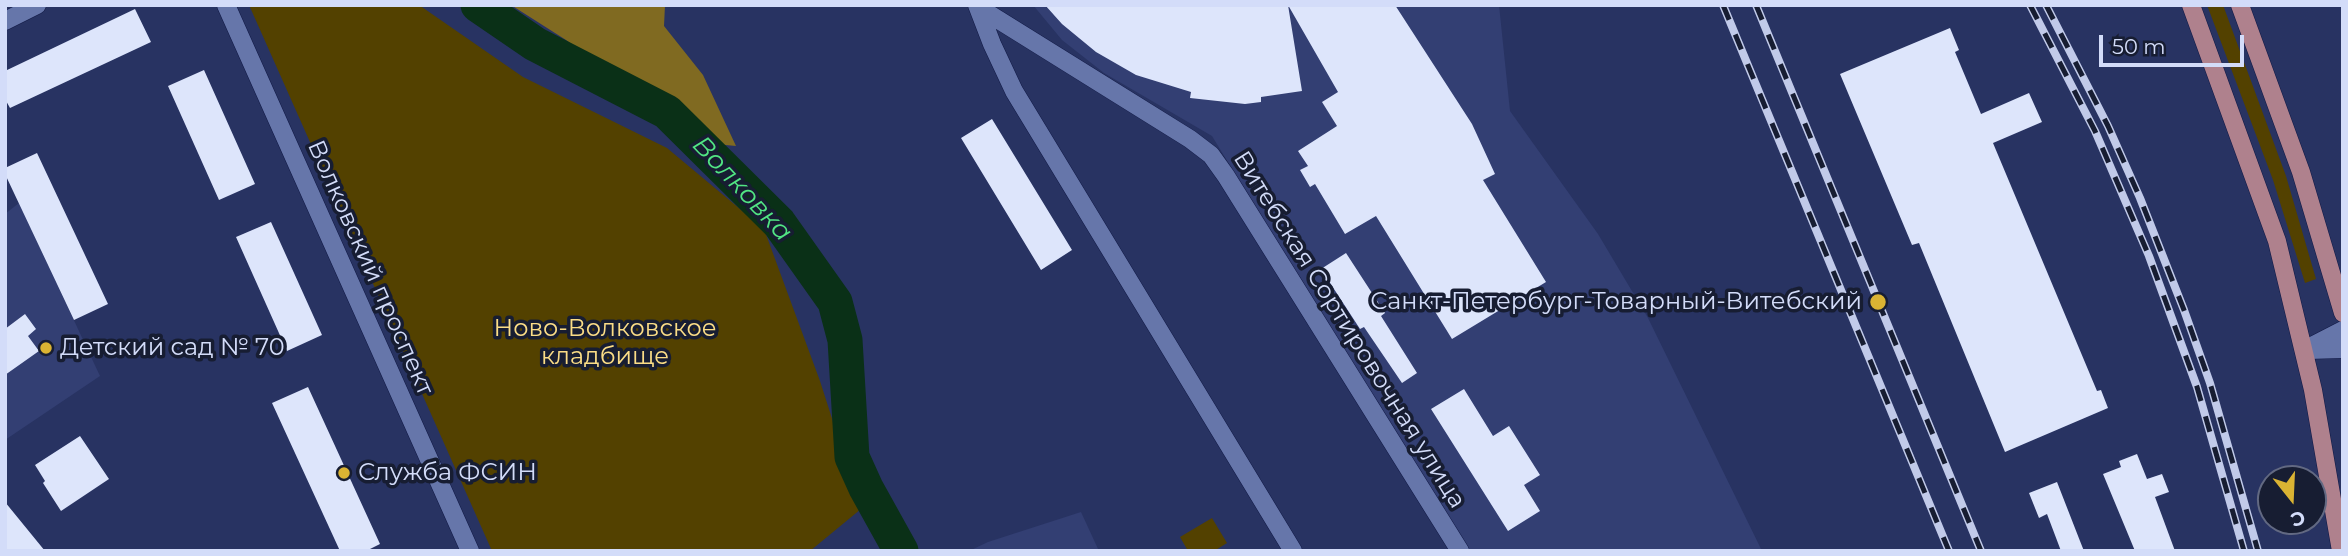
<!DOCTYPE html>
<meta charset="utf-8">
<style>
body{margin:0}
#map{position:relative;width:2348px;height:556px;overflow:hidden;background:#283362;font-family:Montserrat,sans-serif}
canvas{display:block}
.frame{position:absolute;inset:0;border:7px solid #d3dcf9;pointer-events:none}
.north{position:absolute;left:2257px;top:465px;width:70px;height:70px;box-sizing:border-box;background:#171d32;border:2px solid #626982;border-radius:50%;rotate:162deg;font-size:19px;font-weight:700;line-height:28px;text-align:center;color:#d3dcf9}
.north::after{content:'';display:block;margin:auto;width:24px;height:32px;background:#dab333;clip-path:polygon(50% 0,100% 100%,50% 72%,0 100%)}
.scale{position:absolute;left:2099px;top:35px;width:145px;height:32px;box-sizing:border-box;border:4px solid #d3dcf9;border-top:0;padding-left:9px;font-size:21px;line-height:24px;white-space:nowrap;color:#d3dcf9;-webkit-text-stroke:5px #171d32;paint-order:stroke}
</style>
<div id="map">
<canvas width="2348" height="556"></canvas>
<div class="frame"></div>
<div class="north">С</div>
<div class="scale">50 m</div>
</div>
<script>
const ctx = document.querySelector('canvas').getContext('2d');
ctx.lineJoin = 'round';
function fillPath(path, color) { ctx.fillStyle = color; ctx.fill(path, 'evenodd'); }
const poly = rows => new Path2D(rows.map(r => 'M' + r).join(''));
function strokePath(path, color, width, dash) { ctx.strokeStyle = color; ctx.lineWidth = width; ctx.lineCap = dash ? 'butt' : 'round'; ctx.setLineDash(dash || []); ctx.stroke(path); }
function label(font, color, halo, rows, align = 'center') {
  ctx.font = font + ' Montserrat,sans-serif'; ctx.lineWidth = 7; ctx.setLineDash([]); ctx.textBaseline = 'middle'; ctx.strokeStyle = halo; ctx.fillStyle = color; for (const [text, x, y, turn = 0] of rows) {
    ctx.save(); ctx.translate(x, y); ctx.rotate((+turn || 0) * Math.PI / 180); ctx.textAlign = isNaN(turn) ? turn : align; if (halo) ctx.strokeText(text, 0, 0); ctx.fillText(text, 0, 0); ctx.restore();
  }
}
const built = poly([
 [1033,5,1499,5,1510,111,1598,234,1648,318,1762,551,1465,551,1212,136,1104,73,1062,40],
 [19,203,100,376,5,440,5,214],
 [1081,512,1099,551,969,551,988,542]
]);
const green = poly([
 [249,5,419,5,523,77,667,148,764,229,820,381,861,509,810,551,492,551],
 [2207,5,2223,5,2286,176,2316,279,2305,283,2273,180],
 [1212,518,1227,543,1214,551,1188,551,1180,537]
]);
const forest = poly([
 [511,5,665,5,664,26,703,75,736,146,694,142,639,95,566,40]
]);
const river = poly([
 [478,5,535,44,667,112,779,223,835,302,845,340,852,457,866,488,901,551]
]);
const building = poly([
 [1045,5,1395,5,1472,124,1495,174,1483,180,1546,282,1452,339,1376,216,1345,234,1315,184,1310,187,1300,170,1308,166,1298,151,1337,126,1322,102,1338,92,1288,5,1302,91,1261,97,1261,102,1245,104,1190,98,1191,92,1136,75,1096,52,1062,24],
 [135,9,151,42,10,108,5,99,5,71],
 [1950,28,1959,50,1955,52,1981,114,2029,93,2042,122,1993,143,2097,391,2101,390,2108,408,2005,452,1919,243,1912,245,1840,74],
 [204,70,255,184,219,200,168,86],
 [992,119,1072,250,1041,270,961,138],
 [37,153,108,304,74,320,5,174,5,168],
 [271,222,322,335,287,351,236,237],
 [1346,253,1385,313,1381,316,1417,373,1402,383,1364,327,1360,329,1321,269],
 [25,314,36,329,28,336,39,351,5,375,5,329],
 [308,387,380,544,366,551,340,551,272,403],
 [1464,389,1493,436,1509,426,1540,475,1524,485,1540,511,1508,531,1431,409],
 [80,436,109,479,61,511,43,483,45,481,35,465],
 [2137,454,2147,479,2162,474,2169,492,2155,497,2175,551,2135,551,2103,474,2121,467,2119,461],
 [2057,482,2080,541,2084,551,2061,551,2047,514,2039,518,2029,493],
 [5,502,45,551,5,551]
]);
const street = poly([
 [977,5,992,44,1014,91,1293,551],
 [978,7,1190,139,1211,155,1226,176,1460,551],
 [5,21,37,5]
]);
const secondary = poly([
 [226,5,470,551],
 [2304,350,2343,330],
 [2308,350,2343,349]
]);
const primary = poly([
 [2191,5,2277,241,2313,390,2341,551],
 [2240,5,2301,172,2343,313]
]);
const rail = poly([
 [1723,5,1949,551],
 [1756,5,1981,551],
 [2030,5,2095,131,2149,256,2197,387,2244,551],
 [2046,5,2108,126,2140,198,2184,310,2210,383,2258,551]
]);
const markers = [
 [1878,302,9,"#dab333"],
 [46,348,7,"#dab333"],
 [344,473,7,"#dab333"]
];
const streetNames = [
 ["Волковский проспект",370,268,66],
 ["Витебская Сортировочная улица",1349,330,58]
];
const poiNames = [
 ["Санкт-Петербург-Товарный-Витебский",1862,302,"right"],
 ["Детский сад № 70",60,348],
 ["Служба ФСИН",358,473]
];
const parkNames = [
 ["Ново-Волковское",605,329],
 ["кладбище",605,357]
];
const waterNames = [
 ["Волковка",742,189,47]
];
fillPath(built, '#333f73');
fillPath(green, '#534100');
fillPath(forest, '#806a21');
strokePath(river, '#0a3017', 35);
fillPath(building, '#dde5fb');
strokePath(street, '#111945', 19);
strokePath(secondary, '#111945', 19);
strokePath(primary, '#111945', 19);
strokePath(street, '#6676aa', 18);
strokePath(secondary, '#6676aa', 18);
strokePath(primary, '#af818d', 18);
strokePath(rail, '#c1cae9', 8);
strokePath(rail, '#171d32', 5, [16]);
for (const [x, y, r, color] of markers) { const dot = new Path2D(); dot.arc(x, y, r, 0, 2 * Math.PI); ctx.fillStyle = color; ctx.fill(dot); strokePath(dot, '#171d32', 2.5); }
label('24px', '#d3dcf9', '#171d32', streetNames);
label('24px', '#d3dcf9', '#171d32', poiNames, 'left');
label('24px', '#fbdd86', '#171d32', parkNames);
label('italic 26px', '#51e583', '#171d32', waterNames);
</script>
